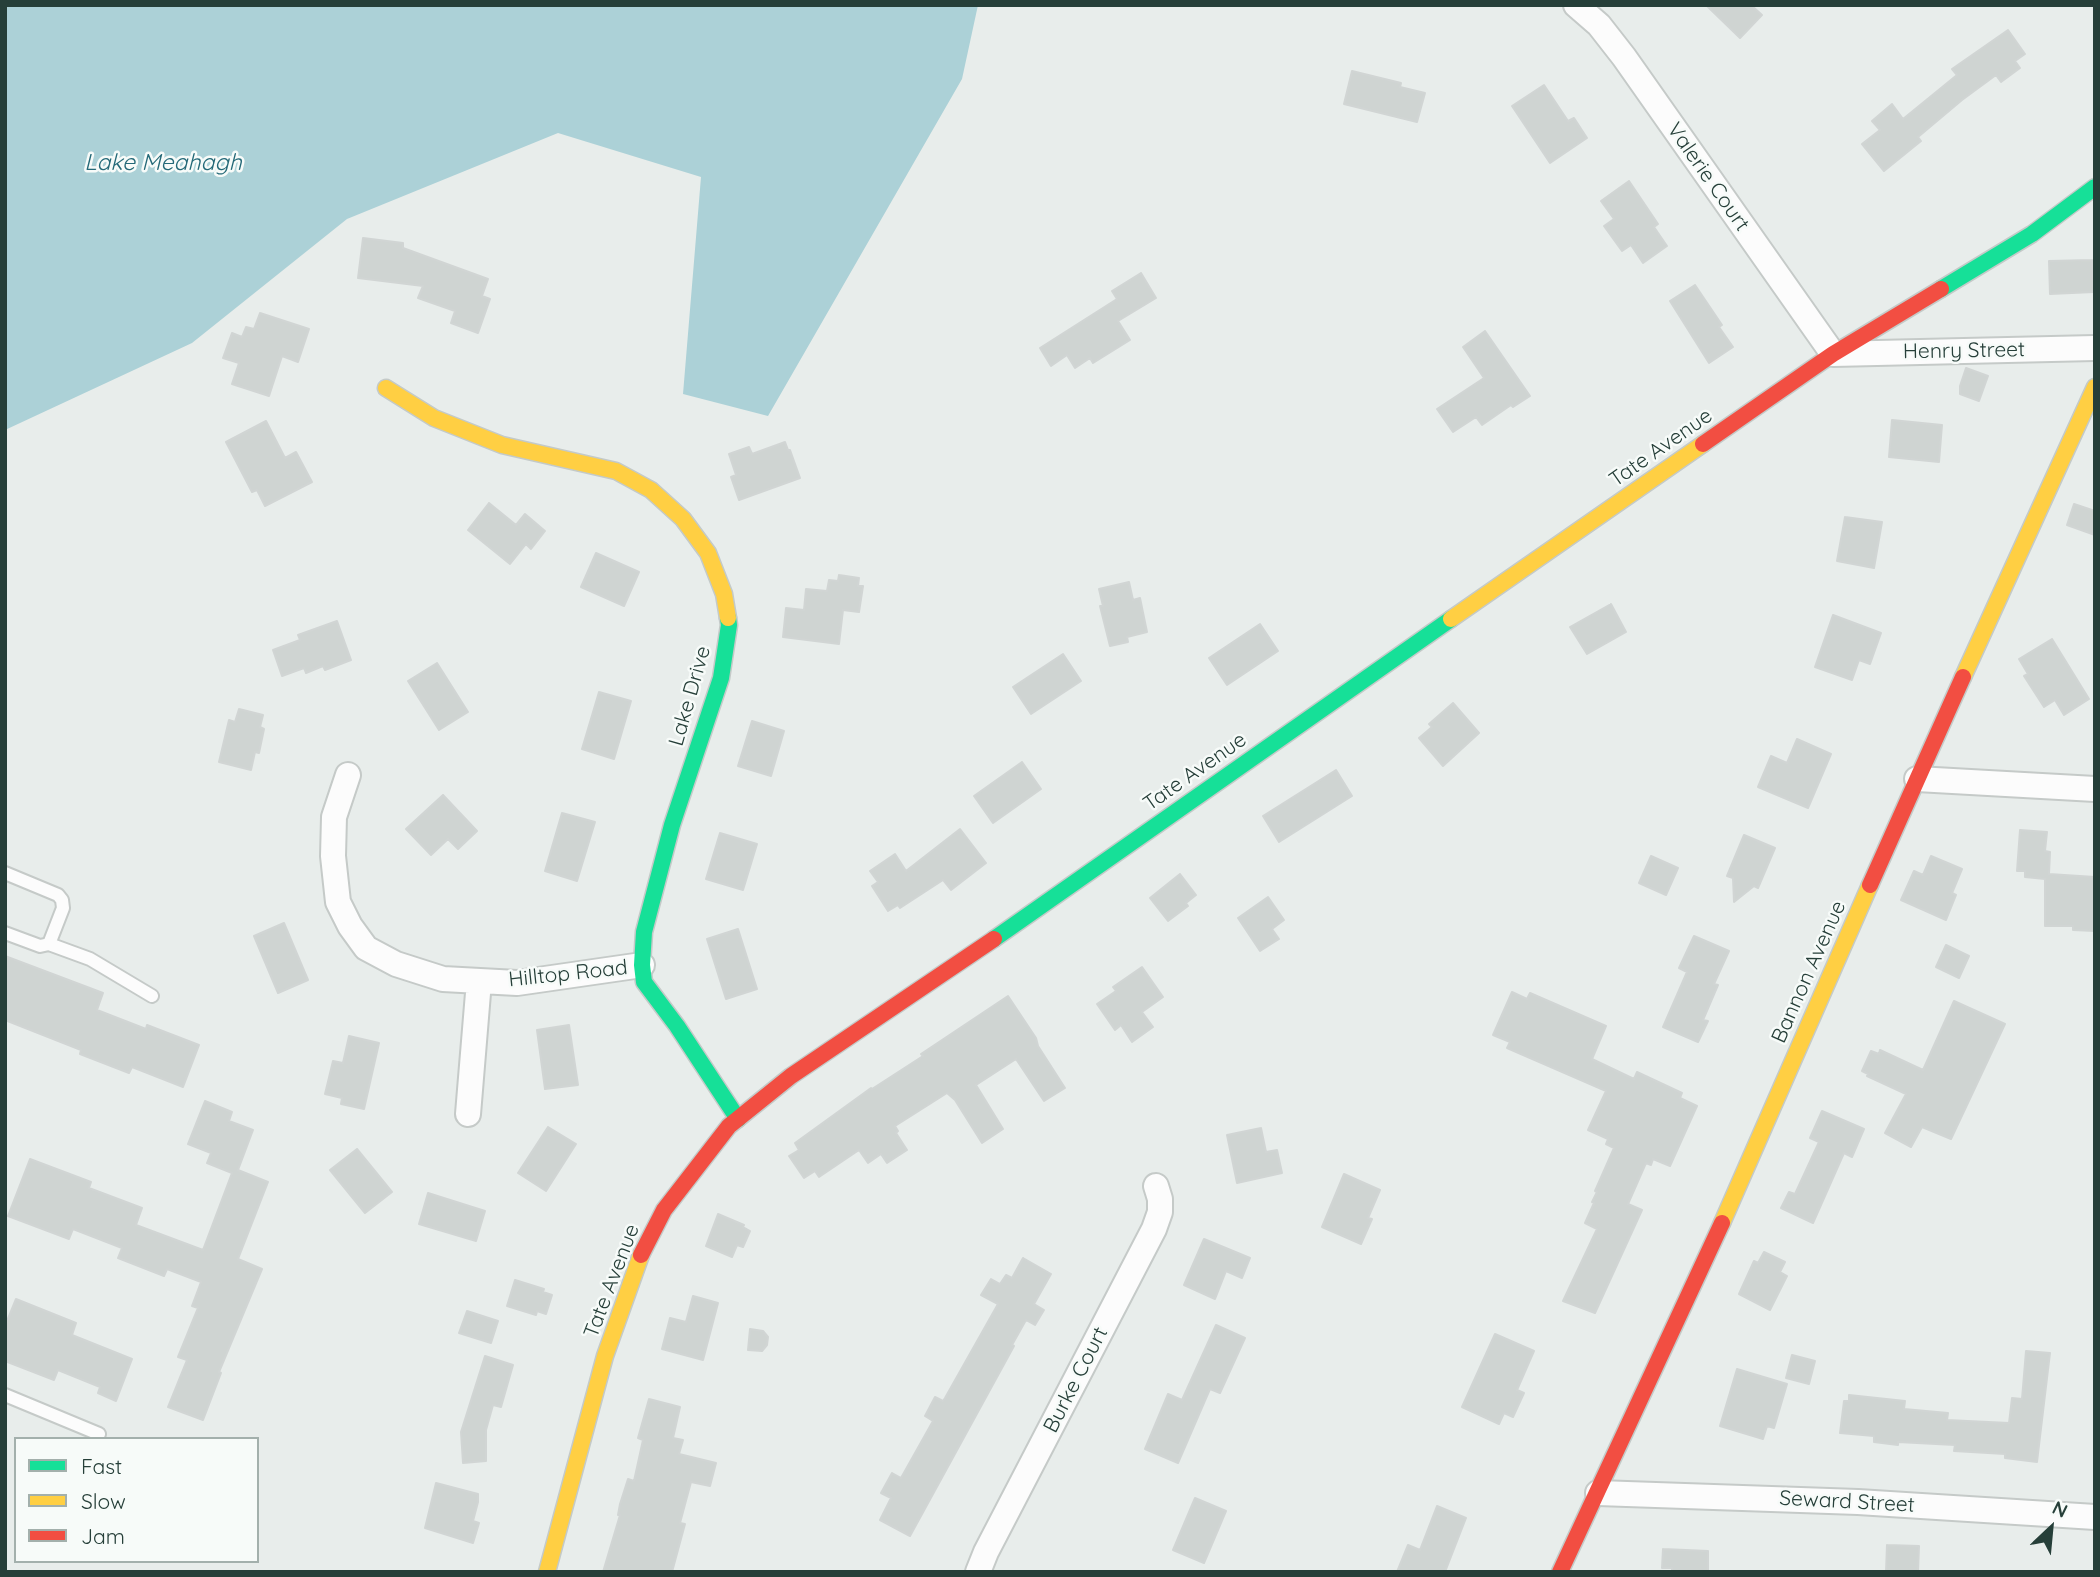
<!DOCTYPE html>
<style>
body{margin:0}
#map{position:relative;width:2100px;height:1577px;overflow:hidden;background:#e8edeb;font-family:Quicksand,sans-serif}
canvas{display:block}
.frame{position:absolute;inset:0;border:7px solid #263f39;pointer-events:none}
.legend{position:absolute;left:14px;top:1437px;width:245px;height:126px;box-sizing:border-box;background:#f7fbf9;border:2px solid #a3b0ac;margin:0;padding:9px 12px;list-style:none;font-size:21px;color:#263f39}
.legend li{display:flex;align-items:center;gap:14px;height:35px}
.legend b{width:35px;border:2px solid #a3b0ac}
.north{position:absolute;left:2016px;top:1493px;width:70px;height:70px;-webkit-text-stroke:5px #f7fbf9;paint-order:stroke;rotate:26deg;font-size:19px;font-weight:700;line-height:28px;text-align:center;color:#263f39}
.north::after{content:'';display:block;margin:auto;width:24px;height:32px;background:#263f39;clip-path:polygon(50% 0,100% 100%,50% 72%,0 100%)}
</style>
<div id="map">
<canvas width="2100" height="1577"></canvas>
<div class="frame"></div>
<ul class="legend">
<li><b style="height:9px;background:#16e098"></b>Fast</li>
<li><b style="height:9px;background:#ffcf43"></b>Slow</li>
<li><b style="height:9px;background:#f24e42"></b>Jam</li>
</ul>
<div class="north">N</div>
</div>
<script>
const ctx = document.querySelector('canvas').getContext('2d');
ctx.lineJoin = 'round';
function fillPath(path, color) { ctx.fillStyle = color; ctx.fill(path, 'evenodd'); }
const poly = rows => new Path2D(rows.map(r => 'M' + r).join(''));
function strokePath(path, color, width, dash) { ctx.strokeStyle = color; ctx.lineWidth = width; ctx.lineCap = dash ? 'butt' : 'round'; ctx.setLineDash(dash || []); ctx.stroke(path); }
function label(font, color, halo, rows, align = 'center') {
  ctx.font = font + ' Quicksand,sans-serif'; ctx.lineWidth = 5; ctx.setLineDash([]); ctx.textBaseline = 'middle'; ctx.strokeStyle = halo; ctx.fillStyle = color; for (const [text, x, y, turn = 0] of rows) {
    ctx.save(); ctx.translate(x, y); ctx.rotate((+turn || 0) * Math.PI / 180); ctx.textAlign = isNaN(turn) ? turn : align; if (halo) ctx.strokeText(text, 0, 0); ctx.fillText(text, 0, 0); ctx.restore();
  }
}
const water = poly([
 [5,5,978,5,962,79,768,416,683,394,701,177,558,133,347,219,192,343,5,430]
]);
const building = poly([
 [1706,5,1751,5,1762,15,1740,38,1706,5],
 [2008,30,2025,54,2015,61,2020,68,2001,82,1996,75,1962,100,1918,137,1921,141,1884,171,1862,144,1880,130,1872,121,1892,104,1903,119,1957,75,1952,69,2008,30],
 [1352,71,1401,83,1400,87,1425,93,1417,122,1344,104,1352,71],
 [1544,85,1568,121,1574,118,1587,138,1550,163,1512,106,1544,85],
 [1629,181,1658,224,1654,227,1667,246,1643,263,1631,245,1622,251,1604,226,1614,219,1601,201,1629,181],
 [363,238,403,243,403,248,488,279,482,296,490,299,478,333,451,323,455,311,418,298,423,286,358,278,363,238],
 [2092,260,2094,292,2050,294,2049,261,2092,260],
 [1141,273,1156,298,1118,321,1130,340,1093,363,1090,358,1075,368,1067,355,1051,366,1040,348,1117,299,1112,291,1141,273],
 [1695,285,1722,325,1719,327,1733,347,1709,363,1670,301,1695,285],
 [260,313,309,329,298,362,282,356,269,396,232,384,239,363,223,358,232,333,242,337,246,327,254,329,260,313],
 [1485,331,1530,396,1513,407,1511,405,1482,425,1476,417,1453,432,1437,409,1484,378,1463,347,1485,331],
 [1966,368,1988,376,1979,401,1960,394,1960,386,1966,368],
 [1892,420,1942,425,1939,462,1889,457,1892,420],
 [266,421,285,458,296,452,312,482,265,506,257,490,252,492,226,442,266,421],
 [785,442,788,450,790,450,800,478,739,500,731,477,736,475,729,454,749,447,752,454,785,442],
 [489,503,516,525,525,514,545,531,531,549,526,544,510,564,468,530,489,503],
 [2074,504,2095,511,2095,535,2067,525,2074,504],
 [1845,517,1882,522,1874,568,1837,561,1845,517],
 [596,553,639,572,624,606,581,587,596,553],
 [839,575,859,578,858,586,863,586,859,612,843,610,839,644,783,637,786,608,804,610,806,589,827,591,829,580,838,581,839,575],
 [1129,582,1133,600,1140,598,1147,632,1127,637,1128,642,1110,646,1100,606,1103,606,1099,589,1129,582],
 [1611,604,1626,632,1587,654,1570,627,1611,604],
 [1833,615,1881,633,1870,664,1859,660,1852,680,1815,667,1833,615],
 [337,621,351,660,325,670,323,666,306,673,304,668,282,676,273,650,300,640,298,635,337,621],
 [1260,624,1278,651,1227,685,1209,658,1260,624],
 [2052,639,2089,699,2064,715,2055,700,2044,707,2024,676,2028,674,2019,659,2052,639],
 [1063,654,1081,681,1031,714,1013,687,1063,654],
 [437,663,468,712,439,730,408,681,437,663],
 [599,692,631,701,614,759,582,749,599,692],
 [1453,703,1479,733,1443,766,1419,738,1432,727,1429,724,1453,703],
 [239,709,263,715,260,727,264,729,259,753,255,752,251,770,219,762,229,720,235,722,239,709],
 [752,721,784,731,771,776,738,766,752,721],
 [1797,739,1831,754,1808,808,1758,787,1771,756,1787,763,1797,739],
 [1022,762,1041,789,993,823,974,796,1022,762],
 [1336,770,1352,796,1279,842,1263,816,1336,770],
 [443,795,477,831,458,849,448,839,431,855,406,829,443,795],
 [562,813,595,822,577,881,545,871,562,813],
 [960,829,986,863,951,890,943,880,900,908,898,905,888,911,872,886,878,882,870,871,895,854,906,871,960,829],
 [2020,830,2047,832,2045,851,2050,852,2049,874,2095,877,2095,931,2073,930,2073,926,2045,926,2045,879,2025,877,2025,871,2017,871,2020,830],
 [720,833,757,844,743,890,706,879,720,833],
 [1744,835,1775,848,1758,888,1754,886,1734,902,1733,878,1727,876,1744,835],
 [1651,856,1678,868,1666,895,1639,883,1651,856],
 [1931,856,1962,869,1952,893,1956,895,1946,920,1901,900,1914,871,1923,875,1931,856],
 [1180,874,1196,895,1186,903,1188,906,1168,921,1150,898,1180,874],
 [1268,897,1284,920,1272,929,1279,939,1260,951,1238,918,1268,897],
 [284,923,308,980,278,993,254,936,284,923],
 [738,929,757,989,726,999,707,939,738,929],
 [1694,936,1729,951,1714,984,1718,985,1703,1020,1708,1021,1698,1042,1663,1027,1687,972,1679,968,1694,936],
 [1946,945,1969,956,1959,978,1936,967,1946,945],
 [5,956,103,993,97,1010,146,1029,147,1025,199,1045,183,1087,132,1067,129,1073,80,1054,81,1050,5,1020,5,956],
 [1142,967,1163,997,1142,1012,1153,1027,1132,1042,1121,1025,1115,1030,1097,1004,1116,991,1113,987,1142,967],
 [1512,992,1527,999,1530,993,1606,1026,1592,1059,1634,1079,1637,1072,1682,1093,1680,1098,1697,1106,1670,1166,1653,1159,1651,1165,1646,1163,1628,1204,1642,1210,1595,1313,1563,1301,1597,1229,1585,1223,1594,1203,1592,1202,1597,1192,1595,1191,1614,1148,1606,1144,1608,1139,1588,1130,1606,1091,1507,1048,1510,1042,1493,1035,1512,992],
 [1008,996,1036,1038,1038,1046,1065,1088,1044,1101,1016,1059,976,1085,1003,1129,982,1143,955,1100,947,1093,895,1126,898,1131,896,1133,907,1150,887,1163,881,1154,868,1163,859,1150,819,1177,815,1171,804,1178,789,1156,799,1150,795,1143,871,1088,872,1089,923,1056,921,1054,1008,996],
 [1954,1001,2005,1024,1951,1139,1922,1127,1911,1147,1885,1133,1906,1094,1867,1076,1868,1074,1862,1071,1871,1051,1879,1054,1880,1050,1923,1070,1954,1001],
 [569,1025,578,1085,545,1089,537,1030,569,1025],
 [349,1036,379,1043,364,1109,341,1104,342,1098,325,1094,333,1061,343,1063,349,1036],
 [205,1101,232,1112,229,1121,253,1130,238,1170,268,1182,238,1259,262,1269,219,1372,221,1373,203,1420,168,1407,187,1360,178,1357,198,1308,192,1306,201,1282,167,1269,164,1276,118,1258,122,1248,73,1229,69,1239,8,1216,30,1159,91,1182,89,1188,142,1208,136,1225,203,1250,232,1173,207,1163,211,1153,188,1144,205,1101],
 [1822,1111,1864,1129,1852,1157,1844,1153,1813,1223,1781,1208,1789,1192,1795,1194,1819,1142,1810,1138,1822,1111],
 [548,1127,576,1144,546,1191,518,1173,548,1127],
 [1261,1128,1266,1152,1277,1150,1282,1173,1237,1183,1227,1135,1261,1128],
 [357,1149,392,1192,365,1213,330,1170,357,1149],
 [1344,1174,1380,1190,1368,1218,1372,1219,1361,1244,1322,1227,1344,1174],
 [428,1193,485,1211,476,1241,419,1224,428,1193],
 [718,1214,744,1225,743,1227,750,1231,743,1247,737,1245,732,1257,706,1246,718,1214],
 [1204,1239,1250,1258,1242,1278,1226,1271,1215,1299,1184,1285,1204,1239],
 [1764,1252,1785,1262,1780,1272,1787,1276,1770,1310,1739,1294,1754,1261,1758,1263,1764,1252],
 [1023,1258,1051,1274,1034,1304,1044,1310,1035,1325,1026,1320,1012,1345,1014,1346,910,1536,880,1520,891,1498,881,1493,892,1473,901,1478,933,1421,925,1416,935,1397,943,1401,945,1398,998,1304,981,1295,991,1279,1000,1284,1006,1275,1012,1278,1023,1258],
 [515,1280,544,1289,543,1292,552,1295,546,1314,537,1311,536,1315,507,1306,515,1280],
 [693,1296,718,1303,703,1360,662,1349,670,1318,686,1322,693,1296],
 [16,1299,76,1323,72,1335,132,1359,116,1401,98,1393,100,1387,58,1370,54,1380,5,1361,5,1326,16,1299],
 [467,1311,498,1321,491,1343,459,1333,467,1311],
 [1216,1325,1245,1338,1220,1393,1210,1389,1178,1463,1145,1449,1168,1394,1182,1400,1216,1325],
 [750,1329,763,1331,768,1337,767,1345,762,1351,748,1350,750,1329],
 [1495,1334,1534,1351,1517,1390,1524,1393,1513,1417,1504,1413,1499,1424,1462,1407,1495,1334],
 [2026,1351,2050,1353,2037,1462,2005,1458,2005,1454,1954,1451,1955,1445,1898,1442,1898,1445,1874,1442,1874,1436,1840,1433,1844,1401,1849,1401,1849,1395,1905,1401,1904,1409,1948,1413,1947,1420,2009,1423,2012,1398,2022,1399,2026,1351],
 [1792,1355,1815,1361,1809,1384,1786,1378,1792,1355],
 [485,1356,513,1365,501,1407,493,1405,486,1430,486,1461,463,1463,461,1432,485,1356],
 [1737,1369,1787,1384,1774,1428,1767,1426,1763,1439,1720,1426,1737,1369],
 [649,1399,680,1407,673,1438,683,1440,679,1454,716,1463,710,1486,691,1482,680,1523,685,1524,672,1572,603,1572,620,1515,618,1515,620,1504,628,1479,634,1481,643,1440,638,1438,649,1399],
 [436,1483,478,1494,478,1502,473,1521,479,1523,473,1543,425,1528,436,1483],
 [1195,1498,1226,1511,1204,1563,1173,1550,1195,1498],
 [1437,1506,1466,1518,1445,1572,1397,1572,1408,1545,1420,1550,1437,1506],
 [1887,1545,1919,1546,1918,1572,1886,1572,1887,1545],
 [1663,1549,1708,1551,1708,1572,1672,1572,1672,1568,1662,1568,1663,1549]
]);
const lane = poly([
 [5,873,58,895,62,900,63,908,49,944,40,946,5,933],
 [49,944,90,959,152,996],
 [5,1395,99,1434]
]);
const street = poly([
 [1576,5,1599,25,1624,57,1833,354,2095,348],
 [348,775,334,817,333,856,338,902,350,926,366,948,396,964,443,979,517,983,642,965],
 [1917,779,2095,789],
 [468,1114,479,981],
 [1598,1493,1858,1502,2095,1517],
 [978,1572,986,1552,1154,1229,1160,1212,1160,1199,1156,1186]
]);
const fast = poly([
 [1941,289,2032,234,2095,187],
 [728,618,729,625,721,678,672,825,644,932,642,965,644,982,677,1026,738,1119],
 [994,939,1451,619]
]);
const slow = poly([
 [386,388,434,418,502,445,616,471,651,490,683,519,708,553,724,594,728,618],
 [1451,619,1703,444],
 [1963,677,2095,387],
 [1722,1223,1870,885],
 [547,1572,605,1356,641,1255]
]);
const jam = poly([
 [1703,444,1833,354,1941,289],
 [1870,885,1963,677],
 [641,1255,664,1210,729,1126,791,1076,994,939],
 [1560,1572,1722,1223]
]);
const streetNames = [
 ["Valerie Court",1708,177,55],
 ["Henry Street",1964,351,-1],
 ["Tate Avenue",1661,448,-35],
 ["Lake Drive",690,696,-74],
 ["Tate Avenue",1195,772,-35],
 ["Bannon Avenue",1809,972,-66],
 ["Hilltop Road",568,974,-6],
 ["Tate Avenue",612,1281,-69],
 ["Burke Court",1076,1380,-63],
 ["Seward Street",1847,1502,3]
];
const waterNames = [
 ["Lake Meahagh",163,163]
];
fillPath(water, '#acd1d7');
fillPath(building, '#cfd4d2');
strokePath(building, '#d1d5d4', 2);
strokePath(lane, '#c5cac8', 16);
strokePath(street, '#c5cac8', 28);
strokePath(fast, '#c4cac8', 19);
strokePath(slow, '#c4cac8', 19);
strokePath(jam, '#c4cac8', 19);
strokePath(lane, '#fcfcfc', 12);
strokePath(street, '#fcfcfc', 24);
strokePath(fast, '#16e098', 16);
strokePath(slow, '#ffcf43', 16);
strokePath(jam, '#f24e42', 16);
label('21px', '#263f39', '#f7fbf9', streetNames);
label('italic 23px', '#246978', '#f7fbf9', waterNames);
</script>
